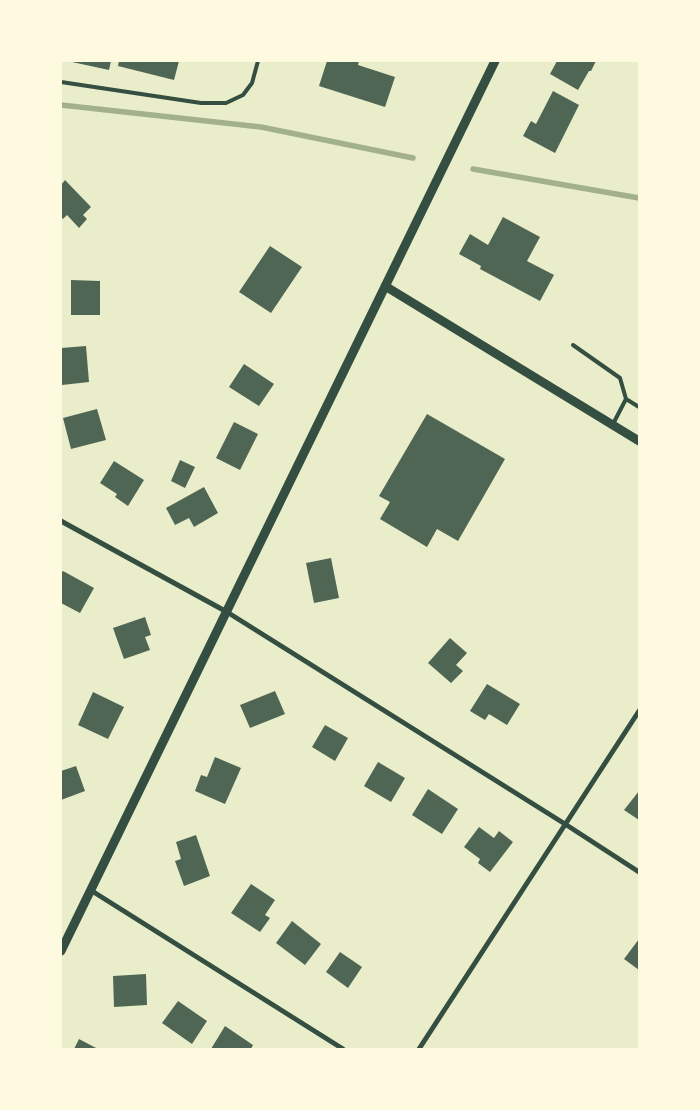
<!DOCTYPE html>
<style>
body{margin:0}
#map{position:relative;width:700px;height:1110px;overflow:hidden;background:#e9edc9;font-family:Ubuntu,sans-serif}
canvas{display:block}
.frame{position:absolute;inset:0;border:62px solid #fefae0;pointer-events:none}
</style>
<div id="map">
<canvas width="700" height="1110"></canvas>
<div class="frame"></div>
</div>
<script>
const ctx = document.querySelector('canvas').getContext('2d');
ctx.lineJoin = 'round';
const poly = rows => new Path2D(rows.map(r => 'M' + r).join(''));
function strokePath(path, color, width, dash) { ctx.strokeStyle = color; ctx.lineWidth = width; ctx.lineCap = dash ? 'butt' : 'round'; ctx.setLineDash(dash || []); ctx.stroke(path); }
function fillPath(path, color) { ctx.fillStyle = color; ctx.fill(path, 'evenodd'); }
const stream = poly([
 [61,105,261,127,413,158],
 [473,169,639,198]
]);
const building = poly([
 [72,61,111,61,109,70,72,62],
 [119,61,179,61,174,80,118,66],
 [327,61,359,61,358,65,395,77,385,107,319,86],
 [557,61,596,61,591,71,589,71,578,90,550,74],
 [553,91,579,105,555,153,523,136,531,121,536,124],
 [65,180,91,207,83,215,87,219,79,228,67,215,63,219,61,217,61,185],
 [503,217,540,237,527,261,554,275,540,301,480,269,481,266,459,254,470,234,488,245],
 [270,246,302,267,271,313,239,292],
 [71,280,100,281,100,315,71,315],
 [86,346,89,382,62,385,61,348],
 [244,364,274,384,259,406,229,387],
 [97,409,106,440,71,449,63,418],
 [427,414,505,459,458,541,437,529,427,547,380,519,390,502,379,496],
 [234,422,258,434,240,470,216,458],
 [180,460,195,467,185,488,171,481],
 [114,461,144,480,128,506,115,497,117,494,100,483],
 [204,487,218,513,194,527,189,518,175,525,166,508],
 [331,558,339,598,314,603,306,563],
 [63,571,94,588,80,613,61,603,61,573],
 [145,617,151,635,145,637,150,650,124,659,113,628],
 [450,638,467,653,456,665,463,671,451,683,428,663],
 [487,684,520,704,507,725,489,714,485,720,470,711],
 [275,691,285,714,250,728,240,705],
 [93,692,124,707,108,739,78,725],
 [325,725,348,738,335,761,312,747],
 [215,757,241,768,225,804,195,791,201,775,207,777],
 [378,762,405,778,391,802,364,786],
 [76,766,85,791,61,800,61,771],
 [428,789,458,809,442,834,412,815],
 [639,791,639,820,624,810],
 [479,827,494,838,499,831,513,842,490,872,478,863,480,859,464,847],
 [196,835,210,876,184,886,175,861,181,859,176,842],
 [251,884,275,900,265,915,270,918,260,932,231,913],
 [292,921,321,944,305,965,276,943],
 [639,939,639,970,624,959],
 [340,952,362,967,348,988,326,972],
 [146,974,147,1005,114,1007,113,976],
 [178,1001,207,1021,192,1044,162,1023],
 [225,1026,253,1045,251,1049,211,1049],
 [79,1039,98,1049,74,1049]
]);
const service = poly([
 [61,82,201,103,226,103,243,95,252,83,258,61],
 [573,345,620,378,626,399,613,424],
 [626,399,639,407]
]);
const minor = poly([
 [61,521,70,526,227,612,565,824,639,872],
 [92,891,343,1049],
 [419,1049,639,711]
]);
const tertiary = poly([
 [385,286,639,441],
 [61,951,495,61]
]);
strokePath(stream, '#a3b18a', 5.5);
fillPath(building, '#4f6655');
strokePath(service, '#344e41', 4);
strokePath(minor, '#344e41', 5);
strokePath(tertiary, '#344e41', 9);
</script>
